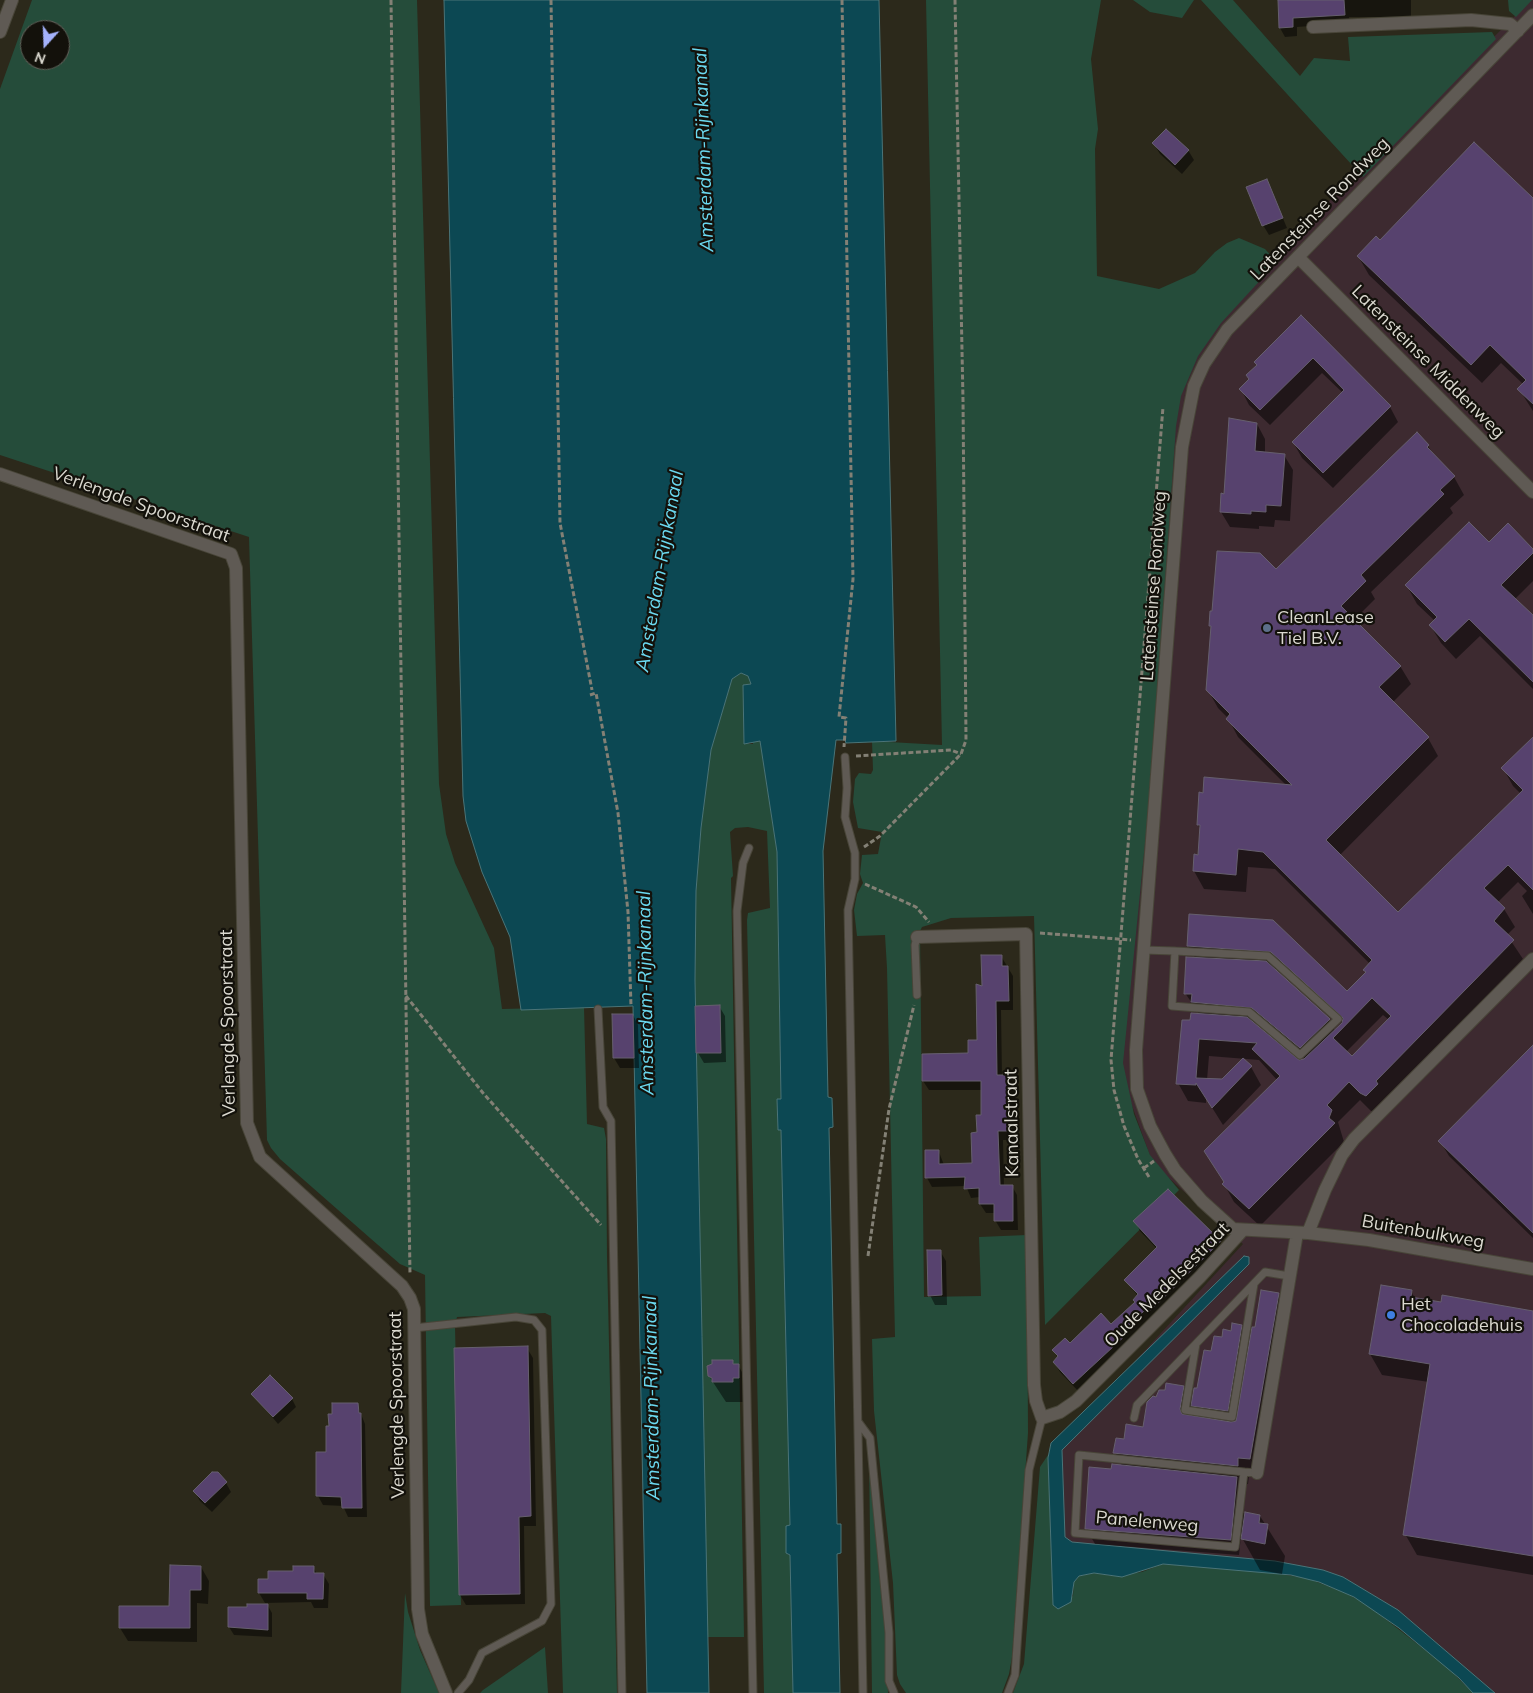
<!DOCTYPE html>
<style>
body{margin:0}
#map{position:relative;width:1533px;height:1693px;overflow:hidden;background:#2c291b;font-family:Mulish,sans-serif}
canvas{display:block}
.north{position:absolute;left:20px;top:20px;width:50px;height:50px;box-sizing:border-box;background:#13110b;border:1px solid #63615a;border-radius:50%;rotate:200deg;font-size:14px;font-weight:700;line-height:20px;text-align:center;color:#dbd9d0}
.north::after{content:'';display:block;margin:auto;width:18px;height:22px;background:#a4b2fc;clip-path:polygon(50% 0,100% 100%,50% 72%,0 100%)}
</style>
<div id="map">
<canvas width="1533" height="1693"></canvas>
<div class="north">N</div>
</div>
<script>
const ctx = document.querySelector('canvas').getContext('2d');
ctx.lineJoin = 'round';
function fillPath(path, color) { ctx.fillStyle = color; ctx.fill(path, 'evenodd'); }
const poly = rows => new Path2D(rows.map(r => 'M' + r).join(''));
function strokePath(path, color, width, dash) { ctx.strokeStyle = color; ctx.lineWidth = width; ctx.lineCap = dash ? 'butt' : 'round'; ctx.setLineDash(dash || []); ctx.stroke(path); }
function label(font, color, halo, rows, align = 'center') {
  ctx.font = font + ' Mulish,sans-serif'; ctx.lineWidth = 4.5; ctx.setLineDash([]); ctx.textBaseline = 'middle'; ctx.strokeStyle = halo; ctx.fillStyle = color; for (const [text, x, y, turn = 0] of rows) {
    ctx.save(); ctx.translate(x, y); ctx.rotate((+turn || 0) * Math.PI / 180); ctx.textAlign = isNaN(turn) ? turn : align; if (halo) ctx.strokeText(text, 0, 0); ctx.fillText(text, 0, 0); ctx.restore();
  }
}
const industrial = poly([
 [1531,0,1533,0,1533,1693,1489,1693,1367,1598,1290,1567,1061,1544,1055,1448,1243,1244,1153,1164,1117,1064,1168,389,1223,307]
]);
const green = poly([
 [32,0,417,0,439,784,446,834,455,863,494,948,502,1009,584,1007,587,1124,604,1128,606,1139,607,1256,617,1693,563,1693,551,1316,545,1313,457,1317,455,1326,461,1605,430,1606,425,1275,400,1264,370,1238,280,1159,271,1148,267,1140,249,537,0,455,0,89],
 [30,30,60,30,60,60,30,60],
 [926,0,1101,0,1091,59,1098,129,1095,149,1097,276,1159,289,1195,273,1215,252,1227,243,1239,238,1265,249,1277,262,1221,323,1198,356,1181,396,1176,426,1150,793,1123,1063,1134,1114,1150,1155,1179,1190,1045,1325,1034,916,951,918,922,927,920,931,924,1297,981,1296,979,1237,1027,1235,1028,1433,1012,1657,1009,1674,1002,1693,906,1693,900,1684,897,1675,893,1583,874,1411,872,1339,895,1337,887,968,885,935,857,936,854,910,857,894,863,883,860,874,862,855,878,854,882,832,858,828,853,802,855,779,859,773,871,774,873,770,872,741,942,745],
 [1133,0,1194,0,1182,18,1150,12],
 [1201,0,1233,0,1300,76,1314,58,1350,61,1348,37,1492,32,1496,39,1363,177],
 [1508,0,1532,0,1516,17,1509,11],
 [741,673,748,676,751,684,743,685,744,744,753,744,753,741,760,741,777,852,781,1099,777,1099,778,1130,781,1130,790,1525,787,1525,788,1555,790,1555,793,1693,764,1693,747,920,748,913,770,908,767,831,748,827,735,828,730,832,733,876,731,878,744,1637,707,1637,695,980,696,891,701,828,711,750,732,679],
 [869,1455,887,1613,888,1693,872,1693],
 [1048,1455,1053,1605,1055,1607,1073,1596,1074,1582,1079,1576,1094,1573,1113,1576,1142,1572,1163,1564,1265,1572,1306,1578,1341,1591,1365,1603,1448,1668,1473,1693,1013,1693,1024,1664,1040,1467],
 [405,1593,408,1612,420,1650,439,1693,401,1693],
 [545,1647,548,1693,480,1693,483,1690]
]);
const water = poly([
 [444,0,879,0,896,741,846,743,845,740,836,740,823,851,828,1097,832,1098,833,1127,829,1128,837,1524,841,1524,841,1553,837,1554,840,1693,793,1693,790,1555,786,1553,786,1526,790,1525,781,1130,778,1130,777,1099,781,1099,777,852,760,741,744,744,743,685,751,684,748,676,741,673,732,679,711,750,701,828,696,891,695,980,709,1693,647,1693,633,1006,521,1010,510,937,482,872,466,821,463,796,444,0],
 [1244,1256,1249,1257,1249,1264,1062,1450,1065,1537,1072,1542,1275,1561,1323,1570,1343,1577,1398,1610,1495,1693,1473,1693,1459,1678,1399,1628,1354,1597,1319,1582,1291,1575,1163,1564,1122,1577,1094,1573,1079,1576,1074,1582,1071,1602,1058,1609,1053,1605,1048,1458,1051,1443,1244,1256]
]);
const shadow = poly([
 [1279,0,1411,0,1411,17,1349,17,1350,23,1297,27,1297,36,1285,37,1280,28],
 [1154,144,1188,150,1194,160,1182,174,1160,154],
 [1267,180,1287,228,1269,235,1263,225],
 [1533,200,1533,411,1519,389,1523,384,1501,363,1482,383,1369,275,1358,256,1380,242],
 [1301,317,1390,407,1398,422,1333,488,1302,458,1293,442,1343,393,1322,373,1270,425,1249,405,1241,389,1250,380,1257,366,1255,362],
 [1257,424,1265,439,1265,453,1284,455,1293,470,1290,521,1275,520,1274,527,1259,526,1259,529,1230,527,1221,512,1225,495],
 [1428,446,1435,457,1454,477,1464,495,1450,508,1453,513,1371,592,1375,599,1354,620,1400,666,1411,684,1393,702,1428,738,1438,756,1340,855,1398,914,1521,794,1513,786,1503,768,1533,737,1533,914,1522,896,1527,891,1518,882,1497,903,1504,909,1515,927,1507,935,1523,959,1385,1100,1376,1113,1371,1111,1360,1100,1338,1122,1344,1142,1260,1226,1234,1202,1224,1184,1277,1080,1259,1060,1209,1056,1207,1080,1222,1081,1243,1059,1251,1067,1261,1085,1223,1125,1206,1098,1206,1103,1188,1101,1178,1083,1191,1021,1200,1015,1185,993,1196,959,1188,946,1272,921,1347,993,1367,973,1370,964,1275,869,1248,867,1246,892,1204,889,1194,871,1199,856,1201,830,1198,825,1287,786,1238,737,1228,718,1218,708,1208,690,1212,629,1210,625],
 [1272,969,1282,969,1342,1024,1335,1031,1329,1020],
 [1383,1015,1389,1020,1352,1057,1346,1052],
 [1250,1022,1262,1023,1306,1060,1299,1062],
 [1489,544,1533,551,1533,581,1515,599,1533,617,1533,689,1480,636,1456,659,1441,643,1430,625,1435,621,1417,604,1407,586],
 [1001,956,1013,976,1013,1010,1001,1010,1002,1076,1010,1076,1015,1085,1016,1140,1003,1140,1004,1186,1012,1186,1017,1195,1018,1230,1001,1230,995,1220,995,1213,986,1213,980,1204,980,1197,971,1198,966,1186,932,1187,927,1178,939,1152,944,1165,973,1164,982,1116,982,1090,929,1090,923,1081,969,1054,979,1041,983,987],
 [719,1006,725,1016,726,1062,704,1063,698,1053,696,1007],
 [613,1015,633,1015,638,1025,639,1068,620,1068,614,1058],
 [1533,1047,1533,1238,1449,1156,1440,1141],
 [1135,1221,1220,1242,1225,1251,1079,1392,1060,1372,1054,1362,1058,1358,1054,1351,1111,1325,1136,1302,1138,1296,1126,1281,1157,1249,1140,1231],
 [940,1251,946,1261,947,1305,935,1305,930,1295],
 [1411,1291,1415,1299,1533,1312,1533,1575,1417,1555,1405,1534,1429,1382,1382,1375,1370,1354],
 [1278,1294,1289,1313,1261,1478,1249,1476,1248,1484,1240,1484,1245,1493,1243,1513,1260,1516,1285,1556,1282,1574,1260,1570,1241,1536,1239,1555,1095,1544,1086,1528,1112,1470,1122,1466,1115,1453,1125,1440,1144,1429,1157,1398,1183,1387,1193,1404,1213,1352,1223,1338,1241,1326,1244,1331,1230,1415,1195,1410,1194,1407,1192,1417,1231,1424,1237,1422,1256,1328],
 [527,1348,533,1358,536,1526,524,1526,525,1604,466,1605,460,1595,456,1349],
 [732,1361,734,1365,738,1365,750,1386,750,1398,744,1402,726,1402,709,1376],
 [253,1394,292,1399,296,1407,278,1424],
 [357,1404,365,1424,367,1517,348,1517,343,1506,323,1505,318,1496,328,1453,330,1427],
 [226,1483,231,1492,212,1512,200,1501,195,1492],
 [201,1567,209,1581,208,1604,197,1603,197,1642,128,1641,120,1628,171,1607],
 [313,1567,317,1574,323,1574,329,1584,328,1608,314,1608,311,1602,265,1603,259,1593,269,1581],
 [268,1606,272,1613,272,1637,234,1635,229,1627,229,1608]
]);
const building = poly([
 [1278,0,1344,0,1345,15,1293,18,1293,27,1279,28,1278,0],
 [1166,129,1189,150,1175,165,1152,143,1166,129],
 [1474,142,1533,198,1533,404,1517,389,1526,380,1490,345,1471,365,1357,256,1376,236,1380,240,1474,142],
 [1267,179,1283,218,1262,226,1246,187,1267,179],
 [1301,315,1391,406,1323,473,1292,442,1344,390,1325,370,1313,358,1260,410,1239,389,1249,379,1246,375,1257,365,1254,362,1301,315],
 [1229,418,1257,423,1255,451,1285,454,1281,506,1266,505,1266,512,1251,511,1251,514,1220,512,1221,493,1224,494,1229,418],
 [1417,432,1429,445,1427,447,1455,476,1440,490,1444,494,1361,575,1366,581,1341,606,1401,666,1379,687,1429,737,1326,840,1398,912,1523,790,1501,768,1533,737,1533,890,1508,865,1484,888,1505,908,1494,921,1514,940,1376,1081,1378,1084,1366,1096,1360,1093,1349,1082,1327,1105,1332,1110,1329,1118,1335,1123,1249,1209,1222,1184,1224,1182,1204,1151,1280,1076,1252,1049,1257,1043,1199,1039,1196,1078,1222,1079,1243,1058,1252,1066,1212,1108,1196,1083,1196,1085,1176,1084,1182,1020,1190,1020,1191,1013,1247,1017,1299,1060,1304,1059,1342,1023,1343,1018,1271,952,1187,946,1189,914,1273,920,1347,991,1366,972,1363,970,1372,960,1263,852,1238,849,1236,875,1193,871,1194,854,1198,855,1200,825,1197,825,1199,792,1203,793,1204,777,1292,785,1226,719,1230,714,1206,690,1211,626,1209,626,1210,611,1212,611,1217,551,1260,553,1276,569,1417,432],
 [1372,998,1391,1016,1352,1056,1333,1038,1372,998],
 [1469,522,1489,542,1508,523,1533,549,1533,553,1501,585,1533,615,1533,682,1469,619,1445,642,1429,625,1437,617,1405,585,1469,522],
 [981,955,1002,955,1002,966,1008,966,1009,1001,996,1001,997,1075,1010,1075,1011,1131,998,1131,1000,1185,1013,1185,1013,1221,994,1221,994,1204,979,1204,979,1188,964,1189,965,1177,925,1178,925,1150,939,1150,939,1164,972,1163,971,1133,977,1132,976,1115,981,1115,981,1081,922,1081,922,1054,968,1053,968,1040,977,1040,976,984,982,986,981,955],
 [1186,957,1266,961,1330,1019,1300,1048,1252,1008,1191,1002,1192,994,1184,994,1186,957],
 [720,1005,721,1053,696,1053,695,1006,720,1005],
 [612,1014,633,1014,634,1058,613,1058,612,1014],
 [1533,1045,1533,1233,1438,1141,1533,1045],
 [1168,1189,1221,1241,1147,1314,1144,1311,1124,1330,1128,1333,1073,1384,1053,1362,1058,1356,1052,1350,1065,1338,1070,1343,1101,1313,1111,1324,1135,1302,1133,1300,1138,1294,1124,1280,1157,1247,1133,1221,1168,1189],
 [927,1250,941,1250,942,1295,928,1296,927,1250],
 [1381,1285,1412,1290,1411,1297,1441,1302,1442,1295,1533,1311,1533,1556,1403,1535,1430,1364,1369,1354,1381,1285],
 [1261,1290,1279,1293,1250,1459,1238,1458,1238,1466,1113,1453,1116,1438,1124,1439,1126,1424,1143,1427,1147,1402,1153,1396,1156,1397,1159,1390,1165,1390,1166,1383,1184,1386,1180,1409,1182,1414,1231,1422,1236,1421,1252,1327,1255,1327,1261,1290],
 [1232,1323,1242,1325,1228,1411,1191,1406,1194,1388,1197,1388,1204,1350,1211,1351,1214,1336,1222,1337,1223,1329,1231,1331,1232,1323],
 [528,1346,531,1516,519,1517,520,1594,459,1595,454,1348,528,1346],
 [712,1360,733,1360,733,1364,739,1364,739,1378,733,1378,733,1382,712,1382,712,1378,708,1376,707,1366,712,1364,712,1360],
 [270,1375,293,1398,273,1417,251,1394,270,1375],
 [332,1403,358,1403,359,1413,361,1413,362,1508,342,1508,341,1497,316,1496,316,1452,326,1452,326,1426,329,1426,328,1414,332,1414,332,1403],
 [1112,1464,1237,1477,1231,1540,1085,1529,1089,1467,1111,1469,1112,1464],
 [212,1472,218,1472,227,1482,205,1503,193,1491,212,1472],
 [1245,1512,1260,1515,1259,1523,1268,1524,1265,1544,1241,1539,1245,1512],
 [170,1565,201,1566,201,1590,190,1590,190,1628,119,1628,119,1606,169,1606,170,1565],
 [293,1566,314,1566,314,1573,324,1573,323,1599,307,1599,307,1593,258,1593,258,1579,268,1579,268,1571,293,1571,293,1566],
 [247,1604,268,1604,268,1630,228,1627,228,1607,247,1607,247,1604]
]);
const path = poly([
 [391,0,410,1274],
 [551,0,560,523,592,690],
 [842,0,853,579,839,717,846,718,844,747],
 [590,695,596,693,618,813,628,912,631,1006],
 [856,756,951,750,961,754],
 [864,847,880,836,961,754,966,740,963,400,955,0],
 [865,884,916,907,929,922],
 [1040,933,1131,940],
 [406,996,483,1093,601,1225],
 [1144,1168,1154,1161],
 [1149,1177,1138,1159,1124,1126,1114,1090,1111,1060,1163,407],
 [868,1256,889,1109,914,1005]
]);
const lane = poly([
 [845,757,847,788,845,817,855,853,855,879,848,910,863,1693],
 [749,848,743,863,737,911,753,1693],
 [1143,950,1175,951,1268,956,1338,1019,1300,1055,1249,1012,1172,1006,1175,951],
 [917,995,915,945,917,937],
 [598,1009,603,1107,611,1121,622,1693],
 [414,1328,516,1317,534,1320,542,1330,551,1604,542,1621,482,1653,469,1680,458,1693],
 [1196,1344,1185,1410,1232,1417,1254,1284],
 [1134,1418,1137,1405,1265,1272,1289,1276],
 [859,1423,870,1438,889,1633,889,1681,894,1693],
 [1244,1472,1235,1547,1075,1533,1079,1455,1244,1472,1257,1473],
 [1008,1693,1015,1675,1029,1470,1042,1418]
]);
const street = poly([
 [1533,15,1227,330,1204,364,1194,386,1182,447,1136,1050,1137,1089,1150,1126,1165,1154,1175,1170,1202,1201,1233,1229,1308,1233,1369,1240,1533,1269],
 [1313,27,1471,20,1510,24,1518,31],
 [0,32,12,0],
 [1298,257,1533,492],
 [0,474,231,554,236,568,247,1123,260,1157,402,1286,410,1298,414,1309,418,1609,422,1634,446,1693],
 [917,937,1026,934,1034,1385,1036,1401,1042,1418,1060,1412,1076,1401,1200,1277,1242,1231],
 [1308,1233,1325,1190,1342,1155,1354,1139,1533,959],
 [1257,1473,1297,1233]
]);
const markers = [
 [1267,628,5,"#5c6f8a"],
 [1391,1315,5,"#3f7fe0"]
];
const streetNames = [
 ["Latensteinse Rondweg",1320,209,-46],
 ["Latensteinse Middenweg",1428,362,45],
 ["Verlengde Spoorstraat",141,505,20],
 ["Latensteinse Rondweg",1154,586,-86],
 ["Verlengde Spoorstraat",228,1023,-91],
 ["Kanaalstraat",1012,1123,-91],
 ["Buitenbulkweg",1423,1232,10],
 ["Oude Medelsestraat",1167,1285,-45],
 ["Verlengde Spoorstraat",397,1405,-91],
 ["Panelenweg",1147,1522,5]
];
const poiNames = [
 ["CleanLease",1277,618],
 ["Tiel B.V.",1277,639],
 ["Het",1401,1305],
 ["Chocoladehuis",1401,1326]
];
const waterNames = [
 ["Amsterdam-Rijnkanaal",704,150,-92],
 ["Amsterdam-Rijnkanaal",660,571,-80],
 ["Amsterdam-Rijnkanaal",646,993,-91],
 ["Amsterdam-Rijnkanaal",652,1398,-91]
];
fillPath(industrial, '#3d2a30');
fillPath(green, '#254c3a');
fillPath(water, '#0c4853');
strokePath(water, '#4a7478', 1);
fillPath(shadow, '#0007');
fillPath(building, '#57426e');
strokePath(building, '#665f6e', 1);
strokePath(lane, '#484538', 9);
strokePath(street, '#484538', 14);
strokePath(path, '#838075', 3, [5, 2.5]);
strokePath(lane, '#5f5a54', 7);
strokePath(street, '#5f5a54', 12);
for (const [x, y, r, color] of markers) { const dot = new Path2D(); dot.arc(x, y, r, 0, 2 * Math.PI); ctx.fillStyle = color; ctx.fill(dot); strokePath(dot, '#13110b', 2); }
label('18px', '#dbd9d0', '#13110b', streetNames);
label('18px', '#dbd9d0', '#13110b', poiNames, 'left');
label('italic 19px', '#6bd9f0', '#13110b', waterNames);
</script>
